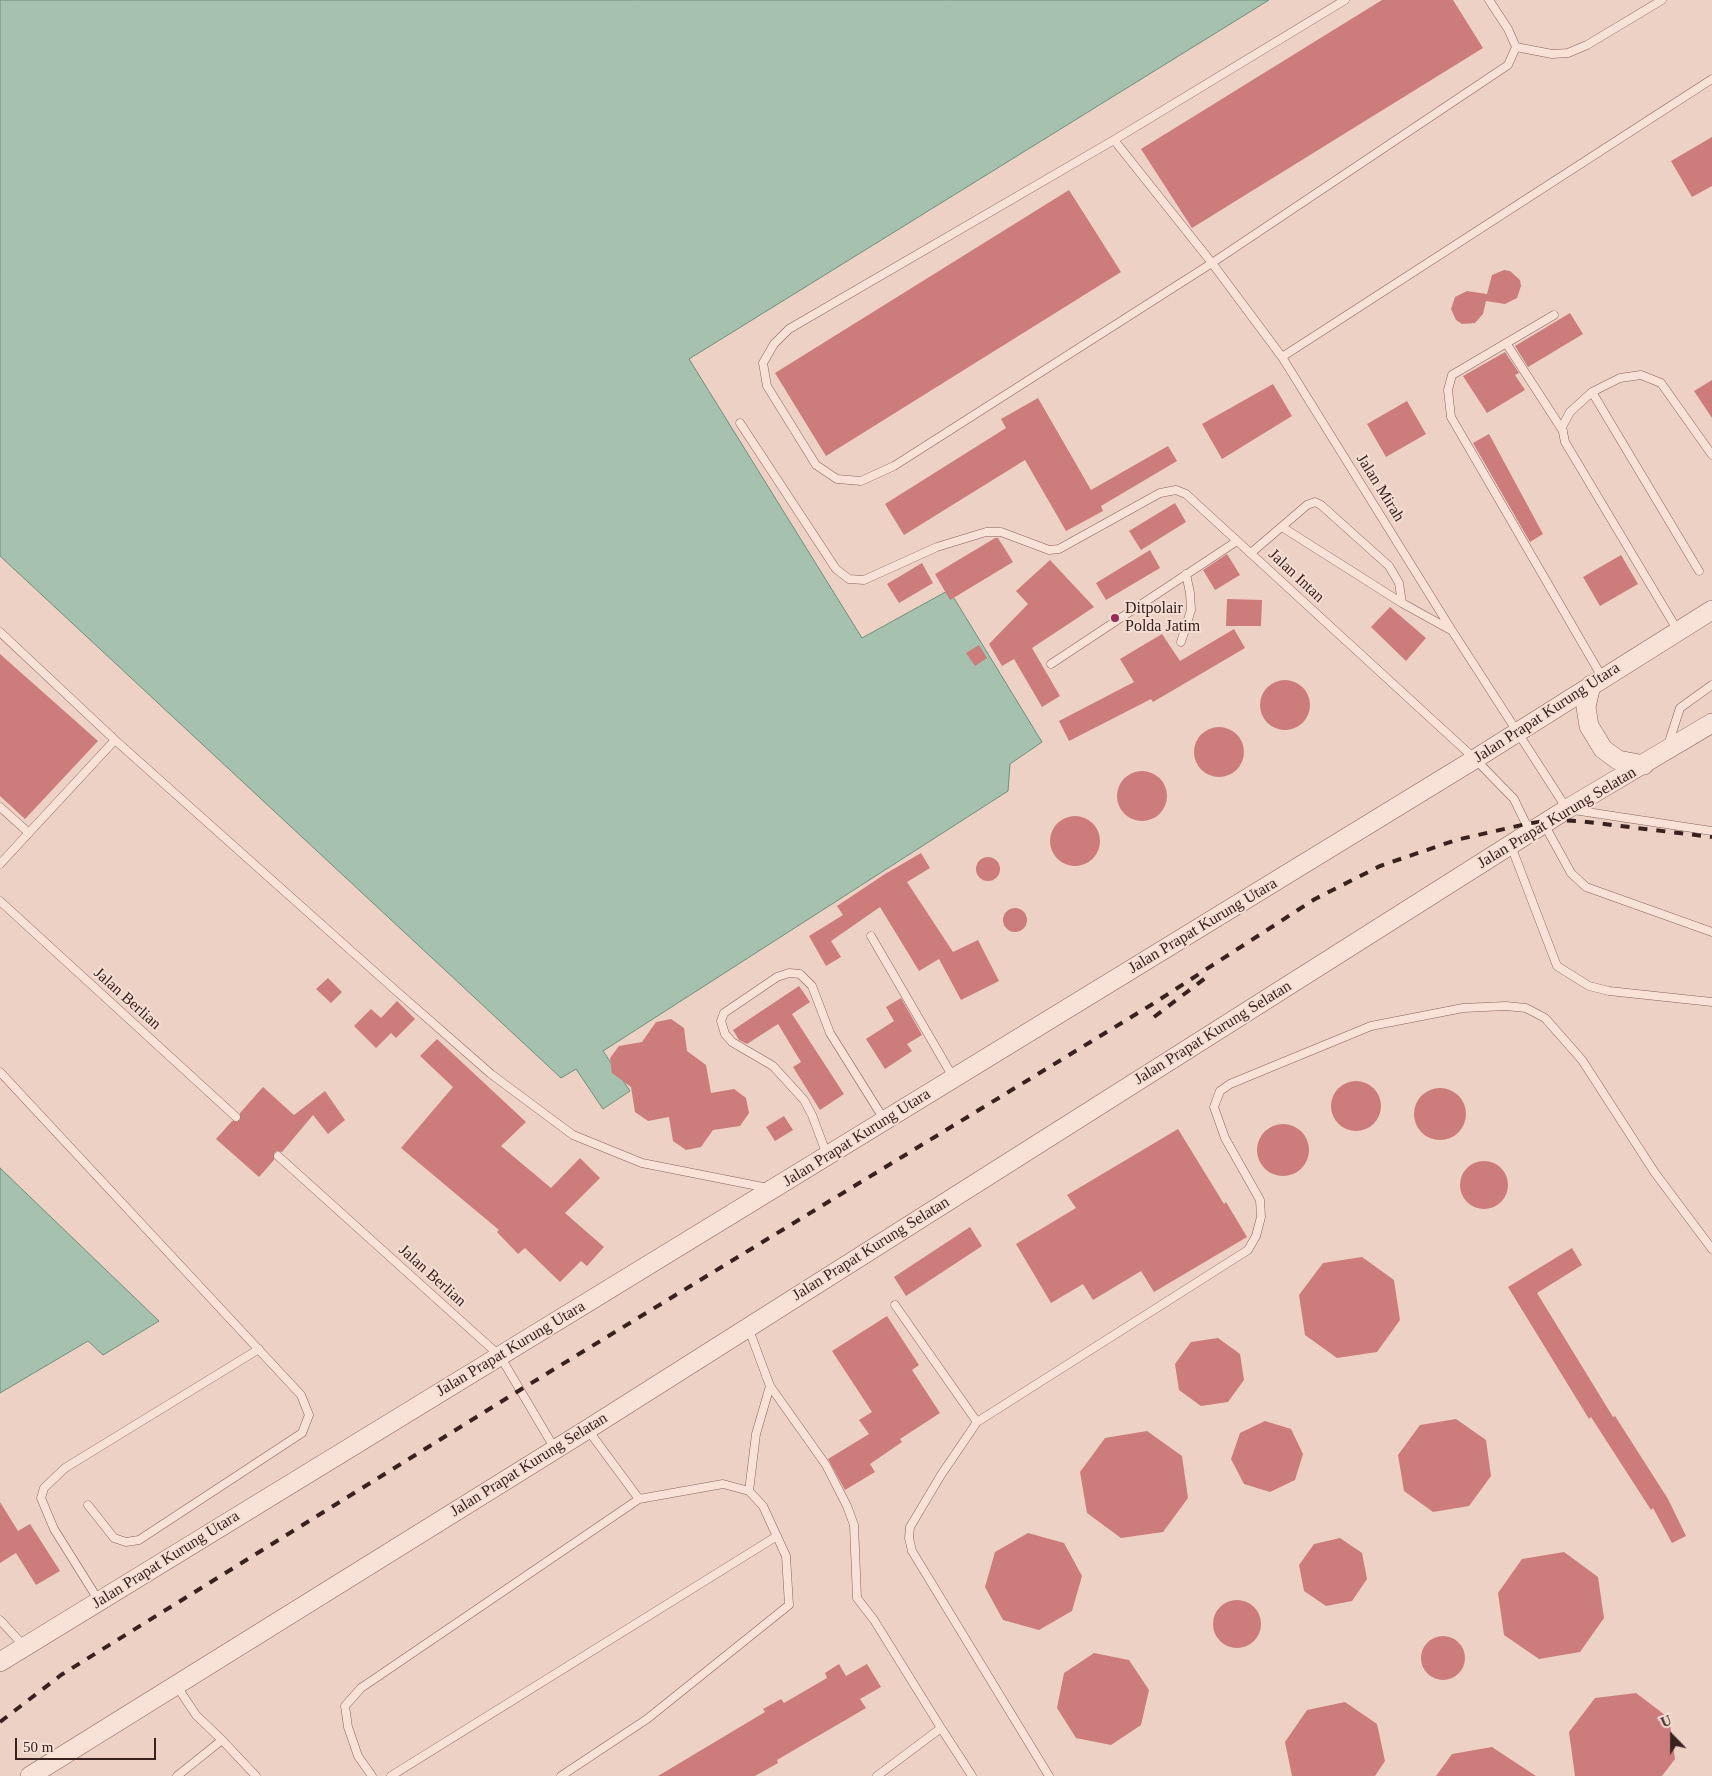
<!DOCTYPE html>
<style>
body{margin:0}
#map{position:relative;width:1712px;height:1776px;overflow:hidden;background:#eed1c5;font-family:Georgia,serif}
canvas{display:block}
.north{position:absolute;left:1647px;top:1711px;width:50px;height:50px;-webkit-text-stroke:4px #f5ded4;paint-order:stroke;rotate:338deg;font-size:14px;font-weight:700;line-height:20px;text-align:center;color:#39211f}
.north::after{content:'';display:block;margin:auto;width:18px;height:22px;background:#39211f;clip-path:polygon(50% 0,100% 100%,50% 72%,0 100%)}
.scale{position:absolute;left:15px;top:1738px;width:141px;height:22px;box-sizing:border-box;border:2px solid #39211f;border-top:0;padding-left:6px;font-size:15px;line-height:18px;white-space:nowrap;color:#39211f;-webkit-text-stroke:4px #f5ded4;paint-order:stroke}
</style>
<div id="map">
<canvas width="1712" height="1776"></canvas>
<div class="north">U</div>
<div class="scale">50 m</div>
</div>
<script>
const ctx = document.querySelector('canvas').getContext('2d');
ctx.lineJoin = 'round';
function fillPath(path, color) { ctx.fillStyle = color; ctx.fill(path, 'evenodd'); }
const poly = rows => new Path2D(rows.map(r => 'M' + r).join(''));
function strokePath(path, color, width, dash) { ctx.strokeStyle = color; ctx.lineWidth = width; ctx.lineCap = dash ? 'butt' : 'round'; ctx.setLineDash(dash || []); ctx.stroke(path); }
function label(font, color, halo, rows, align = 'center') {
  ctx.font = font + ' Georgia,serif'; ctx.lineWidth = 4; ctx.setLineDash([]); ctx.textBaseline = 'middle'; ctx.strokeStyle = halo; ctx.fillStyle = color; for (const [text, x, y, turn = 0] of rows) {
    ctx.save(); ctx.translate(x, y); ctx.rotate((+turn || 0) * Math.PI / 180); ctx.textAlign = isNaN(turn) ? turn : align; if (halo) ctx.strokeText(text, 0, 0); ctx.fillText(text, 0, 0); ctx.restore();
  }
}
const water = poly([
 [0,0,1269,0,689,359,862,638,949,590,1042,742,1010,764,1008,791,603,1051,630,1091,603,1109,576,1069,561,1078,0,556,0,0],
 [0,1168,159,1321,103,1355,88,1341,0,1393,0,1168]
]);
const building = poly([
 [1382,0,1453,0,1483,48,1192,228,1141,149],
 [1712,137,1712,186,1692,197,1671,161],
 [1069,190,1121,272,826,456,775,373],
 [1504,270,1510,271,1520,280,1521,286,1517,298,1505,304,1486,301,1483,314,1475,323,1462,324,1456,320,1451,309,1455,297,1467,291,1487,294,1492,275],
 [1570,313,1583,334,1528,367,1515,346],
 [1505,352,1519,373,1515,375,1525,390,1487,413,1463,376],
 [1712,380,1712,418,1694,391],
 [1273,384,1292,416,1222,459,1202,424],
 [1038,398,1091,490,1168,446,1177,461,1101,506,1103,511,1066,531,1025,460,904,535,885,504,1006,428,1001,419],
 [1407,401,1426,434,1386,457,1367,424],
 [1489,434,1543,534,1530,542,1473,443],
 [1175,503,1186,522,1141,550,1129,531],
 [995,538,998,538,1013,562,950,600,935,574],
 [1150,550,1160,568,1106,600,1096,583],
 [1227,554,1240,575,1215,590,1203,570],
 [1621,555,1638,584,1600,606,1583,577],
 [1050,560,1094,607,1032,648,1060,696,1042,707,1014,659,1002,666,989,644,1028,604,1016,591],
 [922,563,933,583,899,603,887,584],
 [1227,599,1262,600,1261,626,1226,626],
 [1390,607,1426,638,1406,661,1371,627],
 [1234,629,1245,648,1153,702,1151,699,1069,741,1059,721,1134,682,1120,659,1162,634,1180,661],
 [979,645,987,658,975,666,966,653],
 [0,654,98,741,25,819,0,796],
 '1260 705a25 25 0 1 1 50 0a25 25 0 1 1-50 0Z',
 '1194 752a25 25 0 1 1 50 0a25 25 0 1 1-50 0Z',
 '1117 796a25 25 0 1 1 50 0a25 25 0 1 1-50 0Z',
 '1050 841a25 25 0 1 1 50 0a25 25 0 1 1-50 0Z',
 [921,853,930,868,907,882,953,952,978,940,999,981,961,1000,939,959,919,971,880,907,831,941,841,957,826,966,809,936,843,915,837,906,885,874],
 '976 869a12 12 0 1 1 24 0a12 12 0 1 1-24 0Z',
 '1003 920a12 12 0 1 1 24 0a12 12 0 1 1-24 0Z',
 [328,978,342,992,331,1003,316,989],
 [799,986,810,1002,792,1014,844,1094,820,1110,793,1067,801,1062,778,1024,747,1044,739,1040,733,1030],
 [901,998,922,1035,907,1044,912,1051,885,1069,866,1039,894,1021,886,1007],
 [397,1001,415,1019,396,1038,391,1033,376,1048,354,1026,371,1009,381,1018],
 [671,1019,684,1028,687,1051,706,1065,711,1093,734,1089,746,1098,749,1113,740,1126,713,1130,701,1147,686,1150,673,1141,669,1117,648,1121,635,1112,631,1087,612,1073,610,1058,619,1046,642,1042,656,1022],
 [437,1039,526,1122,501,1146,551,1188,580,1158,600,1178,565,1213,604,1247,587,1266,581,1261,560,1282,525,1248,518,1254,497,1232,499,1230,401,1148,453,1087,420,1056],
 '1331 1106a25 25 0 1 1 50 0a25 25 0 1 1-50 0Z',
 [263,1087,294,1115,325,1091,345,1120,328,1134,313,1115,282,1152,277,1151,274,1153,274,1160,259,1177,216,1139,232,1121,240,1120,240,1113],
 '1414 1114a26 26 0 1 1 52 0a26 26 0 1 1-52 0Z',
 [784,1116,793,1130,775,1141,766,1127],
 '1257 1150a26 26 0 1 1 52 0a26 26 0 1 1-52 0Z',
 [1178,1129,1224,1204,1226,1202,1247,1237,1154,1292,1141,1271,1093,1300,1083,1284,1051,1303,1016,1244,1076,1208,1067,1195],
 '1460 1185a24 24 0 1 1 48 0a24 24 0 1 1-48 0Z',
 [970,1227,982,1246,906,1296,894,1277],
 [1572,1248,1582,1265,1537,1293,1613,1417,1615,1416,1668,1499,1686,1536,1672,1543,1653,1508,1651,1510,1591,1417,1589,1419,1508,1287],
 [1362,1257,1394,1280,1400,1320,1377,1352,1337,1358,1305,1335,1299,1295,1323,1263],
 [887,1316,919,1365,912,1370,940,1413,900,1439,902,1442,870,1464,875,1472,845,1490,828,1459,869,1434,859,1420,872,1412,832,1351],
 [1218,1338,1240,1354,1244,1380,1228,1402,1201,1406,1179,1390,1175,1364,1191,1342],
 [1456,1419,1486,1440,1491,1476,1469,1506,1433,1512,1404,1491,1398,1455,1420,1425],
 [1265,1421,1291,1429,1303,1454,1295,1480,1270,1492,1244,1484,1231,1459,1240,1433],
 [1147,1431,1182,1456,1188,1498,1163,1532,1121,1538,1087,1513,1080,1472,1105,1438],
 [0,1502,18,1531,30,1524,60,1571,36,1585,16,1553,0,1563],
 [1028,1533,1064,1543,1082,1576,1072,1611,1039,1630,1003,1620,985,1587,995,1552],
 [1340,1538,1362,1553,1367,1579,1352,1601,1326,1606,1304,1591,1299,1565,1314,1544],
 [1564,1552,1598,1577,1604,1618,1580,1652,1539,1659,1504,1635,1498,1593,1522,1559],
 '1213 1624a24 24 0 1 1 48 0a24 24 0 1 1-48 0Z',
 '1421 1658a22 22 0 1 1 44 0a22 22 0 1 1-44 0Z',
 [1094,1653,1129,1660,1149,1690,1141,1725,1111,1745,1076,1738,1057,1708,1064,1673],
 [839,1664,846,1676,867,1664,881,1687,860,1699,866,1708,777,1760,778,1763,755,1776,658,1776,765,1712,763,1709,781,1699,784,1703,827,1678,825,1673],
 [1636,1693,1669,1718,1675,1759,1662,1776,1575,1776,1569,1732,1595,1698],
 [1345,1702,1377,1724,1385,1761,1375,1776,1292,1776,1285,1742,1307,1710],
 [1492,1747,1536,1776,1436,1776,1452,1754]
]);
const service = poly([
 [1345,0,1114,140,789,329,774,344,763,363,767,386,816,465,837,479,861,481,894,466,1212,263,1508,65,1516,47,1508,29,1489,0],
 [1516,47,1552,54,1568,53,1587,45,1662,0],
 [1114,140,1212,263,1282,357,1451,629,1567,809,1712,831],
 [1554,315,1452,375,1448,390,1451,417,1602,677],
 [1506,343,1563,431],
 [1282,357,1712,79],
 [1592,392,1699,571],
 [740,423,836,569,849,579,864,580,937,547,986,532,1001,532,1049,550,1059,549,1160,493,1176,490,1186,494,1475,759,1514,799,1526,824,1527,833],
 [1282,527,1402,603,1449,629],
 [1251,553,1307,505,1315,502,1321,505,1389,566,1399,583,1402,603],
 [1678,631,1565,442,1562,427,1570,412,1592,392,1620,378,1641,375,1661,383,1712,455],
 [0,632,115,740,394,989,491,1074,573,1135,642,1163,768,1188],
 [1181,642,1191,610,1190,593,1186,574],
 [1051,664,1237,541],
 [1668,745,1680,708,1712,685],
 [0,807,29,833],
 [1544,824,1571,873,1586,887,1712,932],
 [1511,846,1557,966,1589,986,1609,991,1712,1002],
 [0,864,115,740],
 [0,901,236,1117],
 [871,936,953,1077],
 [0,1072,301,1395,309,1415,302,1433,139,1540,126,1542,114,1538,88,1505],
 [827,1155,812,1115,804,1100,773,1066,732,1042,725,1034,721,1021,724,1013,777,977,789,973,800,974,812,986,830,1033,885,1121],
 [278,1156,500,1356,555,1449],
 [895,1305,977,1422,1248,1250,1256,1236,1261,1217,1260,1200,1225,1138,1214,1107,1220,1091,1230,1084,1371,1026,1463,1008,1506,1006,1526,1008,1545,1018,1582,1060,1655,1173,1712,1249],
 [748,1327,770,1386,826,1465,847,1506,854,1525,857,1598,874,1620,941,1728,877,1776],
 [977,1422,941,1475,910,1527,909,1538,912,1551,1049,1776],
 [588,1430,639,1499],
 [749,1491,756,1434,770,1386],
 [99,1601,54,1529,41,1498,44,1488,65,1468,259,1349],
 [0,1620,24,1646],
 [176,1685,196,1715,222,1740,177,1776],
 [941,1728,972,1776],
 [222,1740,256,1776],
 [372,1776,358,1756,348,1727,345,1706,361,1688,639,1499,723,1484,749,1491,763,1506,786,1556,789,1605,647,1719,561,1776],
 [391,1776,777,1536]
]);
const tertiary = poly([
 [1591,685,1586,707,1589,726,1603,749,1618,760,1644,765],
 [0,1662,1475,759,1712,610],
 [30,1776,588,1429,1567,809,1712,723]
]);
const rail = poly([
 [1154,1017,1208,976],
 [0,1722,61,1675,520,1390,1151,1005,1315,899,1380,866,1456,840,1526,824,1550,820,1579,821,1712,837]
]);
const markers = [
 [1115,618,5,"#972c57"]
];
const streetNames = [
 ["Jalan Mirah",1380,488,58],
 ["Jalan Intan",1296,576,43],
 ["Jalan Prapat Kurung Utara",1547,713,-33],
 ["Jalan Prapat Kurung Selatan",1557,818,-31],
 ["Jalan Prapat Kurung Utara",1203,926,-31],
 ["Jalan Berlian",127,999,42],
 ["Jalan Prapat Kurung Selatan",1213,1033,-32],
 ["Jalan Prapat Kurung Utara",857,1138,-32],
 ["Jalan Prapat Kurung Selatan",871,1249,-32],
 ["Jalan Berlian",432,1276,42],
 ["Jalan Prapat Kurung Utara",511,1349,-31],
 ["Jalan Prapat Kurung Selatan",529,1465,-32],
 ["Jalan Prapat Kurung Utara",166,1560,-32]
];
const poiNames = [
 ["Ditpolair",1125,609],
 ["Polda Jatim",1125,627]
];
fillPath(water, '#a6c1ae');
strokePath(water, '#6d8f79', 1);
fillPath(building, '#cb7c7b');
strokePath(service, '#88615b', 9);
strokePath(tertiary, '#88615b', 20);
strokePath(service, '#f8e2d8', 8);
strokePath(tertiary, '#f8e2d8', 19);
strokePath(rail, '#39211f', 4, [9, 9]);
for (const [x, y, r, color] of markers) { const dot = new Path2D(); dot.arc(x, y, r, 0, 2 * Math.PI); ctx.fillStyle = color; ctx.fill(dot); strokePath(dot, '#f5ded4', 2); }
label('16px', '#39211f', '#f5ded4', streetNames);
label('16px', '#39211f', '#f5ded4', poiNames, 'left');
</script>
